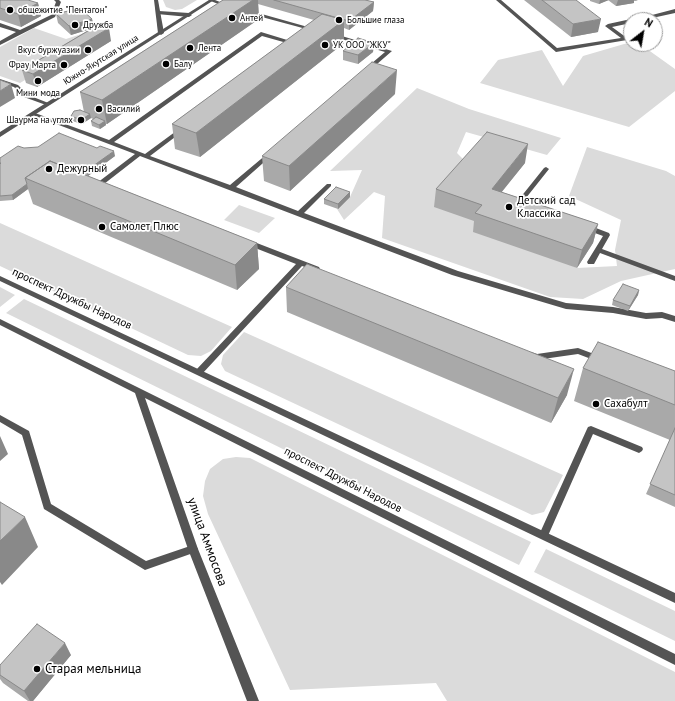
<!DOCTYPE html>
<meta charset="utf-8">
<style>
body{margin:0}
#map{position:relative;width:675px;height:701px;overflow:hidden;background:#fff;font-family:"PT Sans",sans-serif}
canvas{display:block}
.north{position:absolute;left:623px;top:12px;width:40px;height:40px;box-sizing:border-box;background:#fff;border:1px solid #999;border-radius:50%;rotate:31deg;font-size:11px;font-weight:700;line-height:16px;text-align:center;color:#000}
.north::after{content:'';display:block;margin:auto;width:14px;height:18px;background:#000;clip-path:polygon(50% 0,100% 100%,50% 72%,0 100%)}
</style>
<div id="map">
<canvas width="675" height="701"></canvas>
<div class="north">N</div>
</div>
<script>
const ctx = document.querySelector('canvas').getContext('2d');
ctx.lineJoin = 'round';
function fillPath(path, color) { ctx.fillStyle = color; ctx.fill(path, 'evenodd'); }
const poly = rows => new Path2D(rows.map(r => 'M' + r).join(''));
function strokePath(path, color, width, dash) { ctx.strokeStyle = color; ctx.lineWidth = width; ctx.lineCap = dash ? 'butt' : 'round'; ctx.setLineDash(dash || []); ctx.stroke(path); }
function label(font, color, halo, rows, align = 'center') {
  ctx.font = font + ' "PT Sans",sans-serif'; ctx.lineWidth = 3.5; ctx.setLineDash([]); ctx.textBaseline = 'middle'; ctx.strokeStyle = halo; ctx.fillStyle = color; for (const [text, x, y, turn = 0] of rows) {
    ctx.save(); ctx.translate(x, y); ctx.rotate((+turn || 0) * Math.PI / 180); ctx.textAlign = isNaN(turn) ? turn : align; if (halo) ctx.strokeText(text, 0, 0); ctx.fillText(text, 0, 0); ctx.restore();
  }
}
const green = poly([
 [163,0,197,0,182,9,175,10,166,7],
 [34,28,66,39,94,30,99,36,20,83,0,76,0,47],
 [631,42,631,44,640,44,675,69,675,91,629,127,480,83,498,60,542,50,563,86,583,56],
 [417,88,469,109,561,138,547,155,466,132,457,153,464,160,480,223,577,268,617,266,615,250,621,220,569,196,587,147,666,171,675,176,675,269,621,281,583,299,550,297,382,238,385,196,374,192,344,220,337,209,350,197,362,170,330,171],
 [239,205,275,218,259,233,224,220],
 [0,223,232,327,211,351,201,356,188,355,0,266],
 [0,287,15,295,0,307],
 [24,299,531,542,519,565,6,313],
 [244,332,563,475,544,512,532,515,225,371,221,364,223,355],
 [236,457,250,458,675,672,675,701,447,701,436,683,290,690,208,514,203,496,205,481,210,469,223,459],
 [546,549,675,611,675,641,534,572]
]);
const service = poly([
 [54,0,59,0,61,2,55,17,0,45,0,41,16,32,0,27,0,23,20,30,51,15,56,2,54,0],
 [208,0,215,0,230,6,226,7,208,0],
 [496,0,501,0,557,48,621,38,605,26,608,24,631,19,633,20,631,20,631,23,612,27,627,38,627,40,556,52,496,0],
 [675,9,675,13,643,20,633,20,675,9],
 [159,11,189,13,192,15,189,17,157,14,157,12,159,11],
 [247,11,251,11,315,29,310,30,247,13,247,11],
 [261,32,297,43,294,45,262,36,114,142,145,154,179,129,183,129,183,131,150,156,230,185,267,154,271,154,271,156,236,187,298,211,327,184,331,184,331,186,304,213,458,271,566,303,613,307,646,313,662,312,675,316,675,322,662,318,646,319,613,313,566,309,452,275,140,156,104,184,107,186,106,187,102,187,97,185,97,183,135,154,30,114,33,112,35,113,109,140,261,32],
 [331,34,335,34,392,51,369,71,365,71,365,69,385,52,331,36,331,34],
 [0,79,18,85,28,95,51,104,46,105,24,97,14,87,0,83,0,79],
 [546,167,549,169,522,203,525,205,524,206,516,205,516,203,544,168,546,167],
 [584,225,588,225,609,233,610,235,602,249,675,276,675,281,600,253,594,264,588,264,587,262,603,236,584,229,583,227,584,225],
 [245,240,249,240,319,267,320,269,316,271,302,266,202,374,196,374,195,372,196,370,296,264,245,244,243,242,245,240],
 [578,348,602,357,603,359,599,362,578,354,536,360,528,357,527,355,531,352,537,354,578,348],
 [0,415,29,431,51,504,146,561,193,545,196,546,198,549,196,552,145,570,44,509,22,435,0,422,0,415],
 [591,426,642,447,643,449,642,451,639,453,593,434,547,538,544,539,541,538,539,535,587,429,588,427,591,426]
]);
const minor = poly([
 [154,0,158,0,164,33,161,35,158,33,154,0]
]);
const tertiary = poly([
 [209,0,214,0,0,137,0,132,209,0],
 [0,276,675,593,675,603,0,281,0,276],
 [0,319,675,654,675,665,145,398,198,549,259,701,247,701,188,549,135,393,0,325,0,319]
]);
const wall = poly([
 [0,0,38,3,41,16,21,27,0,20],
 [223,0,365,0,374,2,373,11,349,30,344,28,344,43,200,157,175,149,172,124,314,20,258,4,259,19,107,124,106,124,106,125,100,129,92,126,91,121,93,119,91,118,82,124,72,121,71,116,84,112,80,92],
 [524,0,576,0,598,32,571,37],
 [590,0,638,0,636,1,634,1,634,3,616,6,608,0,599,4,590,1],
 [56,14,92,19,94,27,111,41,37,87,26,83,22,70,92,28,71,35,58,23],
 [374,43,373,52,358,64,343,60,343,51],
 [395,94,290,191,264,181,262,156],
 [24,148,115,156,88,176,257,243,259,269,237,290,33,204,28,189,13,200,0,201,0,158],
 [525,163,501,192,598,224,593,243,577,268,473,232,474,221,434,207,436,189],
 [350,197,338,209,324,204,324,199],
 [286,287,567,395,551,423,287,312],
 [639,290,638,295,628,311,612,305,613,300],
 [583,368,675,371,675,507,646,494,670,440,574,401],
 [71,655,33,701,28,701,3,683,0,679,0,665]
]);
const shadedWall = poly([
 [253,0,258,0,259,19,107,124,102,100],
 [600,0,609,0,599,4],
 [618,0,634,0,634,3,616,6],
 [374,2,373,11,349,30,349,21],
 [38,3,41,16,21,27,18,14],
 [92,19,94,28,71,35,69,26],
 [601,19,598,32,571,37,573,24],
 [344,20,344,43,200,157,196,133],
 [109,28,111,41,37,87,33,74],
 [374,43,373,52,358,64,358,55],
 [397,70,395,94,290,191,289,166],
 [11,84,15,98,0,107,0,91],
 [90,114,91,118,82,124,81,120],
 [105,121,106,125,100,129,99,125],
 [528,144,525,163,489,208,492,189],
 [114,151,115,156,88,176,86,171],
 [79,168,80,173,59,183],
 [27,184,28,189,13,200,12,195],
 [350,192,350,197,338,209,338,204],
 [598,224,593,243,577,268,582,250],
 [257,243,259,269,237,290,235,265],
 [639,290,638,295,628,311,630,306],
 [574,369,567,395,551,423,558,398],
 [0,436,8,454,0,461],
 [25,517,38,547,2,585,0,582,0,541],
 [65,643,71,655,33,701,30,701,24,691]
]);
const building = poly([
 [0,0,28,0,38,3,18,14,0,8,0,0],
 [223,0,253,0,102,100,80,92,223,0],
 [274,0,365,0,374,2,349,21,274,0],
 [542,0,576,0,601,19,573,24,542,0],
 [80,8,92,19,69,26,56,14,80,8],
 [322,14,344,20,196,133,172,124,322,14],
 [98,25,109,28,33,74,22,70,98,25],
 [358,38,374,43,358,55,343,51,358,38],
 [372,62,397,70,289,166,262,156,372,62],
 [0,80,11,84,0,91,0,80],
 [80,110,90,114,81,120,71,116,74,111,80,110],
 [96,117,105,121,99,125,91,121,96,117],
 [487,132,528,144,492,189,598,224,582,250,475,213,482,205,436,189,487,132],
 [59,133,97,148,100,146,114,151,86,171,79,168,75,171,50,161,25,178,27,184,12,195,0,196,0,164,1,163,0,163,0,158,18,146,24,148,38,147,59,133],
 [50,161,257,243,235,265,25,178,50,161],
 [336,187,350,192,338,204,324,199,336,187],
 [307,264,574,369,558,398,286,287,307,264],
 [623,284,639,290,630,306,613,300,623,284],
 [598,342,675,371,675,405,583,368,598,342],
 [675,428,675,495,650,484,675,428],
 [0,502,25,517,0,541,0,502],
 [37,624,65,643,24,691,0,675,0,665,37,624]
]);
const markers = [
 [10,10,4,"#000"],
 [232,18,4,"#000"],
 [339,20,4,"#000"],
 [75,25,4,"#000"],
 [325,45,4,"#000"],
 [190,48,4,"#000"],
 [88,50,4,"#000"],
 [166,64,4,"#000"],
 [64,65,4,"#000"],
 [38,81,4,"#000"],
 [99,109,4,"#000"],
 [81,120,4,"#000"],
 [49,169,4,"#000"],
 [509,207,4,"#000"],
 [102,227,4,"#000"],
 [596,404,4,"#000"],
 [37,669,4,"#000"]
];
const farPoinames = [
 ["общежитие \"Пентагон\"",18,10],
 ["Антей",240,18],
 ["Большие глаза",347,20],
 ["Дружба",83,25],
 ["УК ООО \"ЖКУ\"",333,45],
 ["Лента",198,48],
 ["Вкус буржуазии",80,50,"right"],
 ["Балу",174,64],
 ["Фрау Марта",56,65,"right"],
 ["Мини мода",38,93,"center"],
 ["Василий",107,109],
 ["Шаурма на углях",73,120,"right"]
];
const farStreetnames = [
 ["Южно-Якутская улица",101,60,-32]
];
const poiNames = [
 ["Дежурный",57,169],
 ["Детский сад",517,201],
 ["Классика",517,214],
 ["Самолет Плюс",110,227],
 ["Сахабулт",604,404]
];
const streetNames = [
 ["проспект Дружбы Народов",72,299,25],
 ["проспект Дружбы Народов",343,480,27]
];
const nearStreetnames = [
 ["улица Аммосова",207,542,70]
];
const nearPoinames = [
 ["Старая мельница",45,669]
];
fillPath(green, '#dbdbdb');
fillPath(service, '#545454');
fillPath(minor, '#545454');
fillPath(tertiary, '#545454');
fillPath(wall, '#a9a9a9');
fillPath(shadedWall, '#898989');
fillPath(building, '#c4c4c4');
strokePath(building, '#898989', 1);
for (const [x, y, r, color] of markers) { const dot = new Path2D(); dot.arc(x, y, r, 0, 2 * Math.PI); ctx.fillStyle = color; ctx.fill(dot); strokePath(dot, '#fff', 1.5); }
label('9px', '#000', '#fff', farPoinames, 'left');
label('9px', '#000', '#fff', farStreetnames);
label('11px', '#000', '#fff', poiNames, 'left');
label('11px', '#000', '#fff', streetNames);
label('13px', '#000', '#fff', nearStreetnames);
label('13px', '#000', '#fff', nearPoinames, 'left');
</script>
